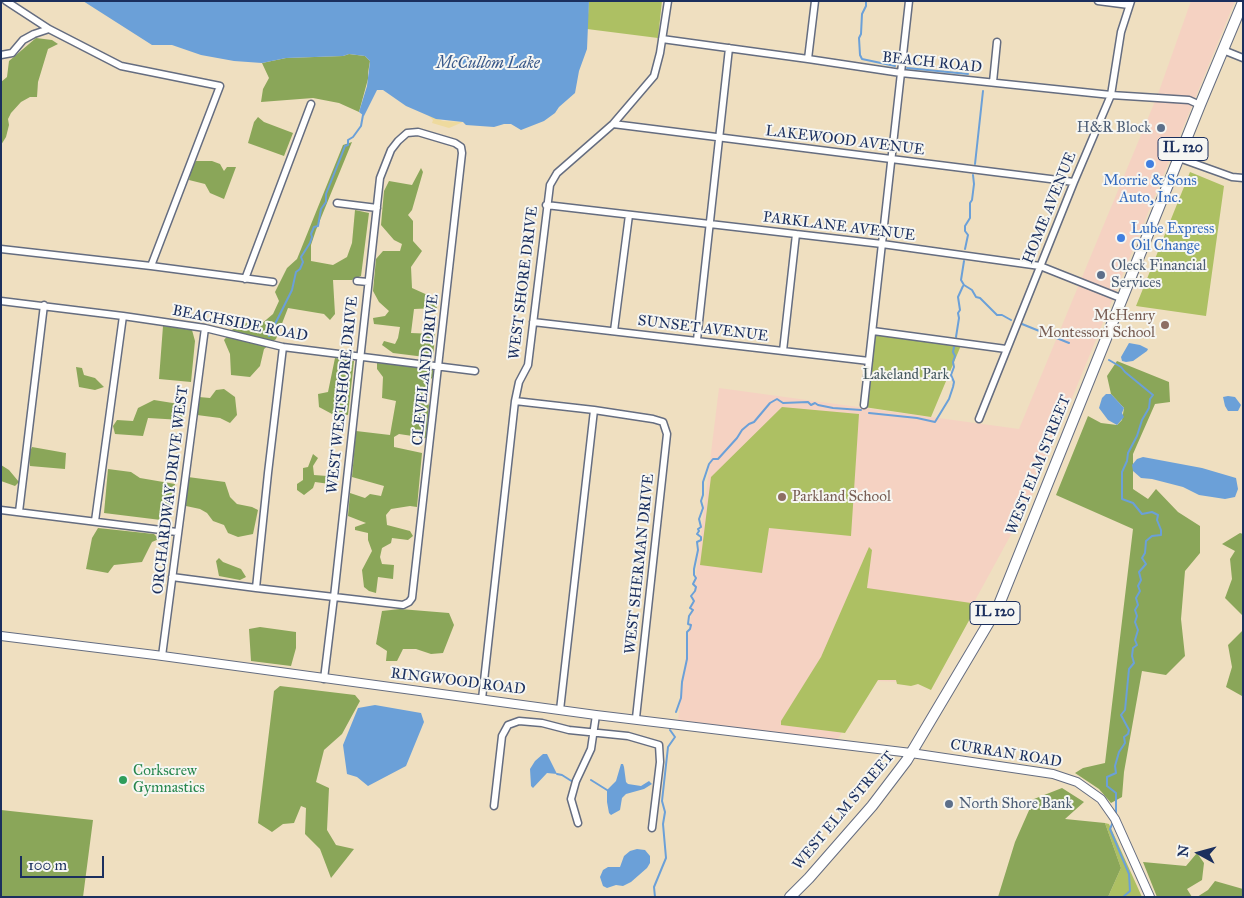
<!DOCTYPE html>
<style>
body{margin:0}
#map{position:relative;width:1244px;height:898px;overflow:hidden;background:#efdfc0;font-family:"IM FELL Great Primer",serif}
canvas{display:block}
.frame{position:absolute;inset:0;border:2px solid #1b2f5e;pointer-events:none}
.north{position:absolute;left:1174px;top:828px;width:50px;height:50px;-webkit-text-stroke:4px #f6f6f2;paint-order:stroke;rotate:277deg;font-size:14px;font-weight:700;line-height:20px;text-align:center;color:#1b2f5e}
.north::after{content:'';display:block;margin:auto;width:18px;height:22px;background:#1b2f5e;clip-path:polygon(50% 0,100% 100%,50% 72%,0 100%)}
.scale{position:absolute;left:20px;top:856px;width:84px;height:22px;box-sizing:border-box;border:2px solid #1b2f5e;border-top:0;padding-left:6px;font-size:15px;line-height:18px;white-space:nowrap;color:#1b2f5e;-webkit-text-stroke:4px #f6f6f2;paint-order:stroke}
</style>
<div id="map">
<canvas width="1244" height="898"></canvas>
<div class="frame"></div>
<div class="north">N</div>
<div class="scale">100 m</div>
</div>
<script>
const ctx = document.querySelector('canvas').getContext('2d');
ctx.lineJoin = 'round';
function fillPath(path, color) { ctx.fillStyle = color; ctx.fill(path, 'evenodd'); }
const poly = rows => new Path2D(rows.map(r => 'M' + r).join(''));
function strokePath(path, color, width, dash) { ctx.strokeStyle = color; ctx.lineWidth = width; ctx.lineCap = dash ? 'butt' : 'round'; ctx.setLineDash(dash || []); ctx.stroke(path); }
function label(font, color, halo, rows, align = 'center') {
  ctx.font = font + ' "IM FELL Great Primer",serif'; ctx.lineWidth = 4; ctx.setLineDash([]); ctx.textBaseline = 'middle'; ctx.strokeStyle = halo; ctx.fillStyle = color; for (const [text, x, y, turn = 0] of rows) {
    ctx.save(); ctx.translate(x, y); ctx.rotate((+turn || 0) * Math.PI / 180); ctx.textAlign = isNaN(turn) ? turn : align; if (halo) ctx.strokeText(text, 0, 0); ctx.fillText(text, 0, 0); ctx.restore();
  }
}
const built = poly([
 [1191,1,1235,1,1031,498,930,683,876,681,837,740,678,720,719,388,1019,429,1158,94]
]);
const green = poly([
 [589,1,662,1,658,38,587,29],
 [1190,172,1224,186,1206,316,1136,306],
 [873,331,962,343,931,417,864,407],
 [782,407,859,414,851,536,769,528,762,573,700,565,711,477],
 [869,547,872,550,867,588,978,604,931,690,918,684,911,686,897,684,896,680,878,680,845,733,781,725,781,721,821,657],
 [1105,823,1109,824,1142,897,1108,897,1121,868]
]);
const forest = poly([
 [36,38,52,40,58,44,48,49,38,82,37,97,30,97,21,102,11,113,8,119,9,125,6,137,1,145,1,82,7,77,9,61],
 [349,54,365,56,370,61,368,73,368,79,359,112,339,103,313,98,261,102,263,89,269,78,262,63,286,58,343,56],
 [258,117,264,122,293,133,284,156,248,143,254,122],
 [352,142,316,230,311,245,311,261,333,265,347,257,352,243,355,210,369,213,361,276,352,280,333,280,335,314,330,320,324,314,288,308,276,339,264,349,260,366,250,377,231,375,230,354,224,340,233,329,244,323,260,325,273,314,279,301,275,292,287,268,297,259,343,145],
 [196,161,212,161,220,164,224,171,227,167,236,167,224,199,210,193,205,184,189,180,191,170],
 [421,168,423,172,412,210,408,215,413,221,413,241,422,251,411,267,412,288,432,297,437,308,414,309,411,333,435,334,433,358,393,353,382,345,384,341,395,344,398,338,400,327,374,324,373,318,385,316,389,311,379,302,373,291,376,259,383,251,400,251,402,244,394,240,381,225,384,191,389,181,412,185],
 [163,326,192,330,195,341,191,382,159,379],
 [335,358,354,361,348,415,332,414,319,407,318,394,328,392],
 [1117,361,1169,382,1170,402,1155,404,1133,454,1133,489,1148,499,1156,489,1178,512,1200,526,1200,553,1185,571,1181,619,1185,656,1166,675,1142,671,1124,772,1122,797,1111,803,1099,789,1075,773,1083,768,1105,763,1133,529,1056,495,1088,416,1101,423,1117,425,1122,420,1124,408,1111,394,1107,376],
 [377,363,429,367,433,370,433,377,429,381,427,397,429,406,426,438,399,434,394,437,394,447,422,453,417,507,410,506,391,509,386,515,387,525,410,531,413,536,408,540,392,538,391,543,382,548,380,557,382,564,394,565,393,579,378,577,376,593,369,591,364,587,362,570,372,551,368,540,368,533,355,530,355,527,366,523,348,516,350,493,365,498,370,494,381,496,384,486,352,477,356,431,390,435,396,401,382,398,383,377,377,369],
 [76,367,82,368,84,375,95,378,104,387,95,390,79,387],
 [224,389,235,397,237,415,230,423,220,418,197,415,199,397,210,398,216,390],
 [154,400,185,405,182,420,148,418,143,436,115,434,113,426,117,420,133,421,138,408],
 [32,447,66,453,65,469,30,466,29,454],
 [313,454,318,458,313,466,314,475,327,476,334,482,330,484,315,482,313,488,304,495,297,490,297,484,303,480,303,468,308,467],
 [1,465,9,470,19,482,15,486,1,481],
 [108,469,131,472,140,478,175,484,169,521,104,513],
 [188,477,225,482,230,497,237,504,252,507,258,510,253,534,238,537,228,533,224,525,213,521,207,513,200,509,186,506],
 [98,528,154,534,159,539,152,542,142,562,114,565,108,573,86,569,92,538],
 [1240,533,1243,534,1243,620,1242,615,1225,598,1232,579,1230,559,1235,551,1222,544],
 [219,558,223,562,241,569,246,577,240,580,219,576,216,561],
 [400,609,449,613,454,625,443,653,431,654,416,649,403,649,397,661,386,661,387,651,376,644,382,611],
 [260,627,296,632,296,648,291,666,251,661,249,629],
 [1243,630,1243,694,1242,696,1226,687,1232,667,1228,645],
 [280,686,355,695,360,701,342,734,324,750,316,782,329,788,327,830,336,845,354,849,331,878,320,849,305,834,306,808,301,806,294,823,283,824,272,832,258,823,274,691],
 [1062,788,1084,802,1065,819,1105,823,1121,868,1108,897,998,897,1015,842,1034,799],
 [1,810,93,820,83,897,1,897],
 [1197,853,1204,863,1202,880,1187,889,1192,897,1157,897,1143,862,1186,866],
 [1215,881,1243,889,1243,897,1197,897,1208,890]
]);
const sand = poly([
 [428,115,443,121,463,122,449,128,432,123,433,120]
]);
const water = poly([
 [83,1,589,1,587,49,579,71,575,93,559,107,555,113,544,121,521,130,511,124,504,124,494,127,466,125,463,122,436,119,406,106,383,90,377,90,364,116,359,112,367,86,370,61,365,56,349,54,343,56,286,58,262,63,234,61,201,55,172,45,152,45],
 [1129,343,1140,345,1148,349,1147,351,1133,361,1126,362,1122,361,1121,357],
 [1106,394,1111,394,1124,408,1122,413,1124,417,1117,425,1108,420,1099,408,1102,398],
 [1228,396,1235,397,1241,405,1238,411,1228,411,1225,406,1223,397],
 [1143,457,1202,468,1236,478,1238,489,1235,497,1225,499,1199,495,1183,487,1152,479,1141,478,1133,471,1132,465,1137,459],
 [375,705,421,713,424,722,406,766,368,786,357,777,347,774,343,745,358,708],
 [543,754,547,754,557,774,547,773,533,788,531,786,530,769,535,761],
 [621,764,623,764,624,767,626,782,628,784,641,786,649,781,652,784,644,789,626,794,622,798,620,810,611,815,609,813,607,802,607,790,616,781],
 [637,849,645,850,650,856,650,863,647,868,631,882,623,886,616,885,607,888,603,886,600,877,603,870,608,867,620,867,624,856,630,851]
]);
const stream = poly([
 [866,1,866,6,862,14,861,34,859,38,860,55,862,59,895,66],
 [907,68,968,74],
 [975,164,983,91],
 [965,249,968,235,965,231,965,226,970,218,970,203,972,200,974,184,973,175],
 [964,261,961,280,964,285,972,290,976,297,980,298,997,315,1002,315,1011,320],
 [1022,324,1069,343],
 [269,336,292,290,296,272,300,269,303,262,301,257,310,243,312,237,311,234,314,227,318,226,321,209,326,202,326,194,342,154,345,146,348,145,348,140,353,137,361,126,363,115],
 [956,337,959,318,958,313,960,310,958,297,963,286],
 [1109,360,1121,367,1125,372,1153,395,1150,399,1149,408,1142,420,1137,436,1128,453,1127,461,1122,472,1122,499,1133,503,1142,514,1152,512,1158,515,1157,520,1161,530,1161,535,1152,536,1146,541,1145,553,1142,558,1146,564,1139,572,1141,580,1138,586,1140,591,1136,598,1138,605,1135,610,1137,616,1135,622,1138,630,1135,640,1137,645,1133,648,1132,656,1134,663,1129,669,1125,710,1121,715,1129,730,1128,734,1124,737,1125,743,1119,752,1115,766,1116,773,1107,777,1107,786,1116,793,1116,815],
 [869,413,917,418,935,422,949,399,953,387,954,382,951,375,954,367,953,362,955,356,953,352,954,347],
 [676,712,681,698,682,682,687,659,687,632,690,629,691,625,688,624,689,616,693,610,690,608,694,601,691,596,695,591,696,587,693,584,696,578,694,575,694,569,698,550,697,542,701,540,701,537,697,534,699,531,698,529,701,527,699,519,703,508,701,501,703,495,703,482,709,464,713,459,718,459,737,438,742,430,749,424,754,422,770,403,777,399,783,403,808,402,811,405,815,403,818,405,833,408,861,410],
 [557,774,562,775,573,782],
 [591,780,607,790],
 [1113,822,1110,829,1129,874,1130,891,1123,897],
 [655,897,654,887,666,858,663,824,665,812,662,801,668,747,675,737,670,730]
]);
const minor = poly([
 [6,1,49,29,121,66,220,86,151,266],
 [1098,1,1129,5],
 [662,39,808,59,901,73,1111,95,1189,100,1200,105],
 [1223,50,1243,58],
 [1,55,12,53,23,40,34,34,49,29],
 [808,59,815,1],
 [993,82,997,42],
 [613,124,1074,182],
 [1179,158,1232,177,1243,178],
 [337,203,377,208],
 [546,205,882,244,1040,266,1123,299],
 [1,249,151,266,273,282],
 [245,279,311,104],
 [357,281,368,282],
 [1,301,123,316,205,328,283,347,475,371],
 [533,322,869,361],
 [614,331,629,215],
 [873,331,1006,349],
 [697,340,729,48],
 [783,351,796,234],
 [515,401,594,410,653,419,663,422,667,434,636,718],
 [864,405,909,1],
 [979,419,1074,182,1111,95,1121,32,1131,1],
 [1,510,177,532],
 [19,512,44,305],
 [95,521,123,316],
 [172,577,256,588,334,597,403,605,409,602,412,598,462,153,461,147,455,143,418,132,407,133,398,141,391,150,380,178,334,597,324,679],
 [256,588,268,473,283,347],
 [162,656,205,328],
 [482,699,515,401,519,382,528,365,550,185,557,173,613,124,654,76,660,53,668,1],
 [560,710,594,410],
 [494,806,502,736,508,725,519,721,542,723,569,730,628,736,659,745,660,762,652,828],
 [578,823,571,799,576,781,591,749,596,715]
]);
const tertiary = poly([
 [1,636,155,655,596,715,911,753,1053,774,1077,782,1101,799,1115,819,1150,897]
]);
const primary = poly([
 [790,897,809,878,872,806,907,760,998,607,1200,105,1243,2]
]);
const markers = [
 [1161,128,5,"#5c6f8a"],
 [1150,164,5,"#3f7fe0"],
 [1121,238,5,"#3f7fe0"],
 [1101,275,5,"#5c6f8a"],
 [1165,325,5,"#8d6e63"],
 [782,497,5,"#8d6e63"],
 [123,780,5,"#2e9e5b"],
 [949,804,5,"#5c6f8a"]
];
const shields = [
 [1183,149,50],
 [995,613,50]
];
const shieldNames = [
 ["IL 120",1183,149],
 ["IL 120",995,613]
];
const streetNames = [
 ["BEACH ROAD",932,63,6],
 ["LAKEWOOD AVENUE",845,141,7],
 ["HOME AVENUE",1050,208,-68],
 ["PARKLANE AVENUE",839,227,7],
 ["WEST SHORE DRIVE",524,283,-83],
 ["BEACHSIDE ROAD",240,324,11],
 ["SUNSET AVENUE",703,329,7],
 ["CLEVELAND DRIVE",426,370,-84],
 ["WEST WESTSHORE DRIVE",343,395,-84],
 ["WEST ELM STREET",1039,465,-68],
 ["ORCHARDWAY DRIVE WEST",171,490,-83],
 ["WEST SHERMAN DRIVE",640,564,-84],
 ["RINGWOOD ROAD",458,682,7],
 ["CURRAN ROAD",1006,754,9],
 ["WEST ELM STREET",844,811,-50]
];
const serviceNames = [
 ["H&R Block",1151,128,"right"],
 ["Oleck Financial",1111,266],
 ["Services",1111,283],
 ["North Shore Bank",959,804]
];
const shopNames = [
 ["Morrie & Sons",1150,181],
 ["Auto, Inc.",1150,198],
 ["Lube Express",1131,229,"left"],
 ["Oil Change",1131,246,"left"]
];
const educationNames = [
 ["McHenry",1155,316],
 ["Montessori School",1155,333],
 ["Parkland School",792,497,"left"]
];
const parkNames = [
 ["Lakeland Park",906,375]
];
const leisureNames = [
 ["Corkscrew",133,771],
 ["Gymnastics",133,788]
];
const waterNames = [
 ["McCullom Lake",488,64]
];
fillPath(built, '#f5d2c2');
fillPath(green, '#adc063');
fillPath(forest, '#8aa659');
fillPath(sand, '#eeda9e');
fillPath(water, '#6ba0d8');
strokePath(stream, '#6ba0d8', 2);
strokePath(minor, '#656d80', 9);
strokePath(tertiary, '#656d80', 10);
strokePath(primary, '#656d80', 12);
strokePath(minor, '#fff', 6);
strokePath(tertiary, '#fff', 8);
strokePath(primary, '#fff', 10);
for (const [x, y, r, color] of markers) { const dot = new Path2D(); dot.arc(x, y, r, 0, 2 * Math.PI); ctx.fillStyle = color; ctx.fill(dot); strokePath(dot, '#f6f6f2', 2); }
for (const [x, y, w] of shields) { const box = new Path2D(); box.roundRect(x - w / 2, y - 11.5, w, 23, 4); ctx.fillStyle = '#f6f6f2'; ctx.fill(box); strokePath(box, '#1b2f5e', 1); }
label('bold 14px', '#1b2f5e', null, shieldNames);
label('15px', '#1b2f5e', '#f6f6f2', streetNames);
label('15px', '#4e5e75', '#f6f6f2', serviceNames, 'left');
label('15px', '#366cbe', '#f6f6f2', shopNames);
label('15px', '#785e54', '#f6f6f2', educationNames, 'right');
label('15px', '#475a60', '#f6f6f2', parkNames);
label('15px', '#27864d', '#f6f6f2', leisureNames, 'left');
label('italic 16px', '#375789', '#f6f6f2', waterNames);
</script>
